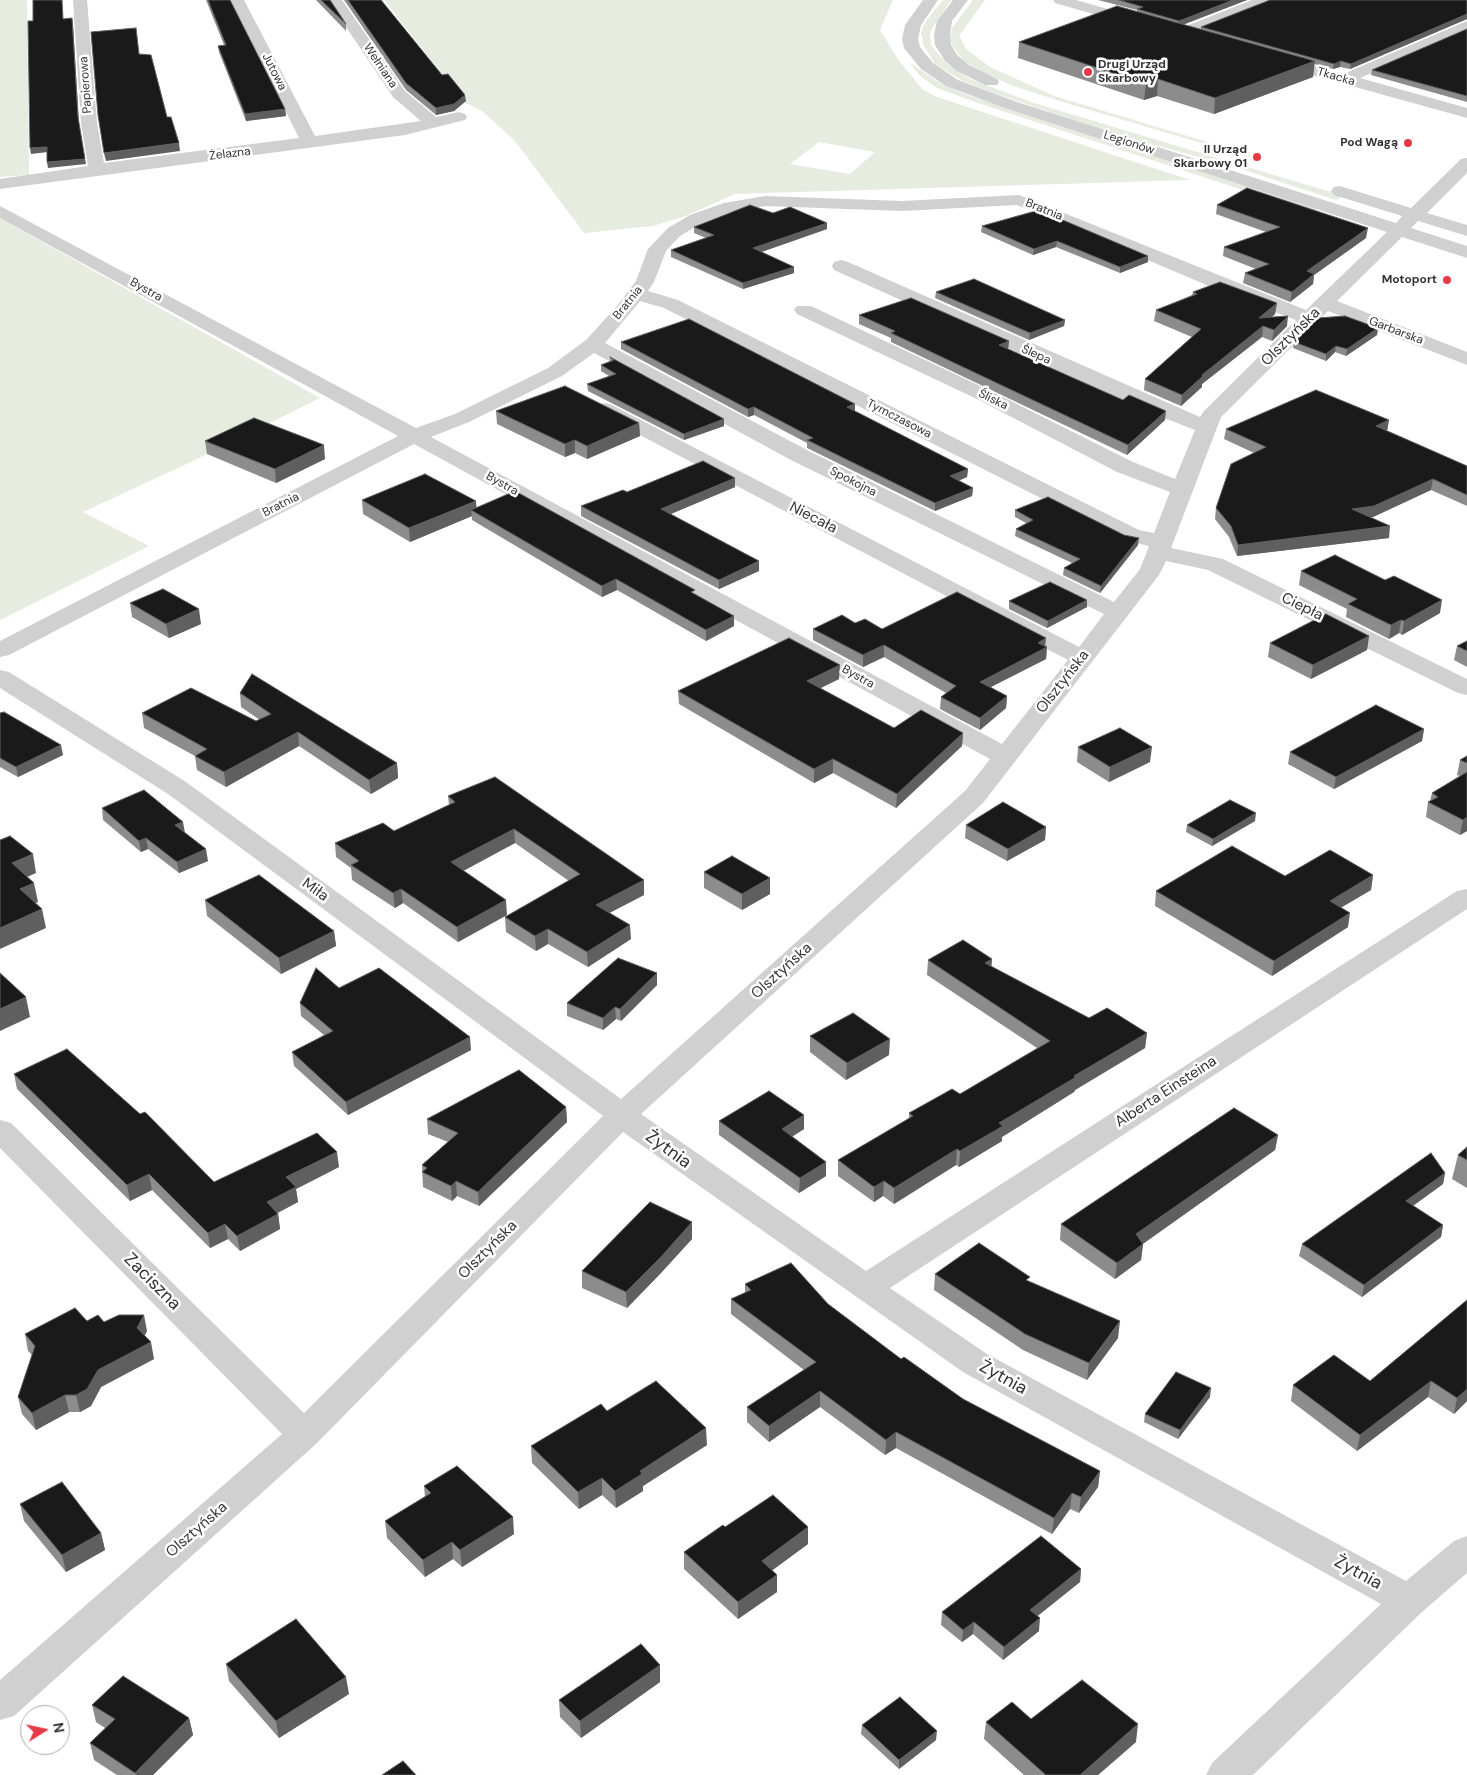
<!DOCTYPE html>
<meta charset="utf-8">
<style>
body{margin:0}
#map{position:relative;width:1467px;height:1775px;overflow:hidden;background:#fff;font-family:"DM Sans",sans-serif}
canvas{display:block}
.north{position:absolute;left:20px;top:1705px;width:50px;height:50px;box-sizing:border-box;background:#fff;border:1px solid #adadad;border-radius:50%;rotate:80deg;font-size:14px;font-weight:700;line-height:20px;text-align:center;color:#333}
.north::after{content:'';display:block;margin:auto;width:18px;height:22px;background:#e63946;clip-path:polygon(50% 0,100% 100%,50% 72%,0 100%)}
</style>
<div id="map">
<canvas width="1467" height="1775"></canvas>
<div class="north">N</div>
</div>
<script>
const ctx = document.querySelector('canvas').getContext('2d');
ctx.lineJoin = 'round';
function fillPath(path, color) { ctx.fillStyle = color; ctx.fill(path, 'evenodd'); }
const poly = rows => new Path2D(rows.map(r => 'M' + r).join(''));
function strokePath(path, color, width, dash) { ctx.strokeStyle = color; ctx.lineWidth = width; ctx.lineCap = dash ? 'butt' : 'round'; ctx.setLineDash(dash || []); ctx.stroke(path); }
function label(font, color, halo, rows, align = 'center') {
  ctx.font = font + ' "DM Sans",sans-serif'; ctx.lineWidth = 5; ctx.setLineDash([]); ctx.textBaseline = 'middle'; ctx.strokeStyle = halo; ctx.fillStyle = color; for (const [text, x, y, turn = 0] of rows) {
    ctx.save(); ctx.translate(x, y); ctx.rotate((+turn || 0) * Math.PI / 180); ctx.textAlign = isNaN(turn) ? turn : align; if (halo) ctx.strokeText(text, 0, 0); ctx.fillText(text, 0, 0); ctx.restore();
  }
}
const green = poly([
 [0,0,27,0,29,175,0,177],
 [384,0,893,0,880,30,897,58,922,89,937,97,1190,180,735,194,683,217,653,226,584,233,515,141,482,111,464,102],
 [819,142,875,152,850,174,790,164],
 [943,0,951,0,930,32,931,45,946,63,970,79,1034,103,1344,196,1336,200,1232,166,1114,134,991,92,963,81,935,64,923,44,921,32,926,21],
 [973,0,985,0,959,36,966,49,990,67,1054,96,1251,155,1248,157,1063,102,1013,86,984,73,964,61,953,47,950,38,952,28],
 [910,63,940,83,965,94,1317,209,1310,212,975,102,937,88,920,76],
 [0,218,320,398,195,460,83,512,149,546,0,620]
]);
const minor = poly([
 [73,0,87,0,97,123,104,163,299,138,230,0,244,0,315,136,421,121,393,97,328,0,342,0,405,91,436,117,459,112,465,114,467,117,465,120,405,135,0,189,0,179,88,166,81,123,73,0],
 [923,0,938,0,921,25,918,39,920,47,933,63,958,80,1017,102,1396,223,1402,216,1334,195,1331,191,1334,187,1340,186,1411,208,1461,159,1467,158,1467,173,1427,213,1467,225,1467,236,1418,221,1411,228,1467,246,1467,258,1402,237,1337,301,1467,352,1467,365,1328,311,1221,417,1171,548,1223,559,1467,679,1467,695,1458,693,1208,570,1166,561,1159,575,983,803,641,1114,866,1271,1457,891,1467,889,1467,909,890,1288,987,1354,1406,1581,1454,1541,1467,1536,1467,1573,1422,1612,1253,1775,1206,1775,1212,1763,1381,1604,963,1372,623,1132,316,1444,14,1716,0,1720,0,1680,282,1434,0,1148,0,1120,11,1123,304,1413,603,1116,168,794,0,688,0,670,9,672,186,782,621,1099,965,791,990,759,414,444,9,655,0,657,0,641,398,436,0,218,0,206,416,428,455,414,548,368,586,340,617,306,636,281,648,249,668,228,690,215,724,203,765,196,902,201,1019,195,1306,310,1387,232,1005,108,946,86,921,69,904,48,902,39,905,25,923,0],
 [1017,205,1240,299,1296,320,1204,411,1200,417,848,262,841,260,834,262,832,266,834,270,1159,416,1195,430,1175,479,1133,462,993,392,811,306,797,306,794,310,797,314,979,400,1117,472,1170,492,1154,533,1139,530,678,300,648,291,654,282,666,251,680,236,702,223,728,213,765,206,902,211,1017,205],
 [640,301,664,308,1124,540,1149,546,1140,569,1114,602,807,450,605,343,640,301],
 [594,353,791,460,1104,614,1079,647,612,405,605,403,598,405,595,409,598,413,1068,660,1002,744,431,437,469,422,562,376,594,353],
 [953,0,968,0,952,21,950,35,951,45,957,55,969,65,997,79,999,82,997,85,985,85,957,71,945,61,935,45,934,35,937,21,953,0],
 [1053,0,1076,0,1143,19,1146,22,1138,27,1055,3,1053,0],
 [1252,0,1272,0,1270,3,1186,36,1181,38,1173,33,1176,30,1252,0],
 [1467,21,1467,32,1360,78,1467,108,1467,118,1272,64,1270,61,1278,56,1343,74,1467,21]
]);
const wall = poly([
 [206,0,230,0,285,109,286,116,246,121,219,52,218,46,224,45],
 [316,0,330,0,346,24,346,31],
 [344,0,384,0,381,0,442,75,466,101,454,111,436,115,406,90],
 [1098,0,1247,0,1183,25,1201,30,1201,27,1467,0,1467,19,1350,69,1340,67,1333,69,1314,64,1313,77,1214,114,1157,96,1144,100,1018,58,1019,42,1137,12,1137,10],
 [1467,29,1467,102,1371,75,1372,70],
 [1217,205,1366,238,1314,275,1313,284,1290,302,1243,283,1245,273,1256,269,1223,256,1224,247,1266,232,1216,214],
 [773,213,827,223,827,229,761,252,794,267,794,273,743,289,671,257,671,250,706,238,694,233,694,227],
 [982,226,1148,256,1148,262,1120,273,1056,247,1033,255,981,232],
 [936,292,1065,320,1064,326,1029,340,935,298],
 [1193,292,1277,303,1275,314,1272,317,1287,326,1272,341,1262,337,1202,384,1202,387,1181,406,1144,390,1145,379,1192,337,1154,321,1156,310,1192,295],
 [859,315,1009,341,1008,349,1165,420,1127,455,891,342,891,338,859,324],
 [1378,328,1377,335,1346,356,1335,352,1326,361,1293,348,1294,342],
 [621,342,855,404,855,411,968,469,967,477,959,481,973,488,972,496,935,511,807,448,807,443,754,415,748,417,621,349],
 [610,357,724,426,684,440,588,391,587,384,609,376,601,371,601,365,610,362],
 [496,411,639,423,640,436,587,459,575,453,565,457,497,424],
 [1389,420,1387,431,1467,466,1467,506,1431,490,1373,517,1370,517,1389,538,1237,556,1229,537,1215,519,1216,508,1254,453,1224,439,1226,429],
 [205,441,325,459,276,483,207,454],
 [735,487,671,514,759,571,719,589,581,516,581,506,627,492],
 [362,500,477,508,695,594,734,626,706,641,617,590,602,597,472,520,472,516,410,542,363,514],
 [1015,510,1138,545,1100,593,1063,575,1064,568,1072,563,1015,536,1016,529,1026,523,1015,517],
 [1301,571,1440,613,1402,635,1399,633,1389,639,1346,617,1347,609,1299,585],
 [1009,601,1087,607,1047,628,1009,609],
 [130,603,201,624,169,638,132,617],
 [855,623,882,629,1045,647,1047,647,1046,659,991,687,1007,696,1006,708,980,730,940,709,941,697,946,693,884,657,863,667,813,640,813,629],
 [1369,636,1367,650,1311,679,1268,657,1270,643],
 [1467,641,1467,667,1454,660,1457,646],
 [839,679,820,688,894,728,963,733,962,746,896,808,833,773,814,783,679,704,678,691],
 [240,693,397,763,398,778,371,794,299,746,226,787,197,770,195,756,144,728,142,713,256,721,260,720,241,707],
 [0,713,63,755,18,777,0,767],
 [1424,729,1422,741,1334,789,1288,764,1290,752],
 [1078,747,1150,762,1109,782,1077,762],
 [1467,756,1467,831,1460,835,1426,817,1428,802,1430,801,1432,793,1460,776,1457,775,1460,760],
 [448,796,644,880,644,895,609,913,631,939,588,967,548,944,536,951,506,932,505,917,569,881,515,843,463,871,507,915,458,942,403,903,395,908,352,880,351,868,336,857,335,843,394,831,449,805],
 [102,808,184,832,208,861,179,873,148,849,141,852,103,820],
 [1255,821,1212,846,1186,832,1187,825],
 [966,825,1046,827,1045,840,1007,861,965,838],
 [704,872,770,894,742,910,704,888],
 [1373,875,1371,890,1341,907,1348,927,1272,976,1155,906,1156,891,1285,876],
 [205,900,334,931,336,946,281,974,207,916],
 [992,959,991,966,1089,1018,1147,1033,1145,1048,1075,1090,1074,1092,1002,1137,1002,1141,959,1167,956,1165,894,1204,883,1196,874,1202,838,1176,838,1160,909,1119,909,1113,960,1094,1037,1048,927,975,928,960],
 [657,985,621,1021,616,1019,603,1030,567,1016,567,1003],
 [300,1003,471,1050,348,1115,294,1066,292,1052,324,1035,301,1016],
 [810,1036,889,1055,846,1080,810,1052],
 [14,1074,214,1182,339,1167,296,1189,298,1202,278,1213,280,1229,240,1251,228,1239,210,1248,152,1190,130,1201,17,1089],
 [566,1107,567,1122,479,1206,457,1196,452,1201,423,1187,422,1165,448,1142,428,1134,427,1119],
 [719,1121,804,1129,792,1137,826,1176,799,1193,719,1135],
 [1278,1135,1275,1150,1143,1244,1141,1260,1115,1279,1060,1240,1061,1224],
 [1467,1147,1467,1188,1452,1179,1458,1155],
 [1445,1173,1443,1184,1413,1206,1443,1225,1441,1237,1362,1297,1299,1256,1302,1244],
 [692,1222,692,1239,660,1274,627,1308,582,1288,582,1271],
 [935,1274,1118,1338,1087,1380,1023,1350,934,1290],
 [745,1284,828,1304,901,1359,963,1399,1100,1471,1098,1487,1079,1513,1070,1509,1052,1534,896,1448,885,1455,820,1407,769,1442,747,1422,747,1407,804,1370,731,1314,731,1299,745,1293],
 [1467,1300,1467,1401,1454,1414,1428,1397,1357,1451,1291,1401,1293,1385,1370,1381],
 [104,1322,147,1331,145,1335,154,1359,101,1387,91,1406,80,1412,69,1412,36,1430,22,1414,18,1397,32,1355,28,1351,25,1334],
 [1210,1397,1178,1439,1144,1422,1145,1414],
 [607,1411,707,1445,643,1486,643,1491,616,1508,602,1495,579,1509,532,1463,531,1446],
 [424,1486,514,1534,462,1567,453,1559,425,1577,387,1538,385,1521,425,1497],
 [20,1504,101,1533,105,1550,66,1572,24,1521],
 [725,1527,808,1527,808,1544,772,1570,777,1592,738,1619,684,1569,684,1552],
 [1081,1569,1080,1582,1037,1616,1039,1631,1003,1660,973,1634,962,1642,941,1625,942,1612],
 [226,1664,349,1694,279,1738,229,1681],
 [660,1665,660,1682,581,1738,560,1717,559,1700],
 [92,1705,189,1718,193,1735,153,1775,117,1775,94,1760,90,1743,105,1728,96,1722],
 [1031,1719,1136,1742,1098,1775,1024,1775,984,1739,986,1722],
 [862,1725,936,1740,899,1769,861,1734]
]);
const shadedWall = poly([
 [1233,0,1247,0,1179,26,1179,21],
 [1467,14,1467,19,1350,69,1351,64],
 [72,18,73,24,79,123,78,117],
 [1315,61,1313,77,1214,114,1215,98],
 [1341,61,1340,67,1333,69,1334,64],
 [1158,79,1157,96,1144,100,1146,84],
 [465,95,466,101,454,111,436,115,436,108],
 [285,109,286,116,246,121,245,114],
 [179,143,180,151,106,161,104,153],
 [47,147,48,152,31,154,30,148],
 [85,159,86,164,48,168,47,162],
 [827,223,827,229,753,255,753,248],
 [1368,228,1366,238,1314,275,1313,284,1290,302,1292,292,1307,271],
 [1057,241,1056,247,1033,255,1034,249],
 [1148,256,1148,262,1120,273,1120,267],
 [794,267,794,273,743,289,743,283],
 [1277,303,1275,314,1258,329,1259,318],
 [1288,316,1287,326,1272,341,1274,330],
 [1065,320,1064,326,1029,340,1030,333],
 [1263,326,1262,337,1202,384,1202,387,1181,406,1182,395,1202,375],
 [1378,328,1377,335,1346,356,1347,349],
 [1009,341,1008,350,999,345],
 [1336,346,1335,352,1326,361,1326,354],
 [855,404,855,412,847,407],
 [754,407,754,415,748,417,748,409],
 [1166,411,1165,420,1127,455,1128,445],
 [724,419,724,426,684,440,684,434],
 [1389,420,1387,431,1376,426],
 [639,423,640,436,587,459,587,446],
 [575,440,575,453,565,457,565,444],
 [324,445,325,459,276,483,275,469],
 [968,469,967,477,949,484,950,476],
 [735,478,735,487,661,518,661,509],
 [1433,479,1431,490,1373,517,1350,520,1352,509],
 [973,488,972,496,935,511,935,503],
 [476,501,477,513,471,510,472,516,410,542,409,528],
 [1390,526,1389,538,1237,556,1238,545],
 [1139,538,1138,545,1100,593,1101,586],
 [759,561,759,571,719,589,719,580],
 [616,579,617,590,602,597,602,586],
 [1087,600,1087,607,1047,628,1048,621],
 [1442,600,1440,613,1402,635,1404,621],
 [199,609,201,624,169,638,166,624],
 [734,616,734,626,706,641,706,630],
 [1401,620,1399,633,1389,639,1391,625],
 [1369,636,1367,650,1311,679,1313,665],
 [1046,638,1045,648,1047,647,1046,659,979,693,980,682,1038,643],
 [884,645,884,657,863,667,863,655],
 [840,665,839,679,807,695,807,681],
 [1007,696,1006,708,980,730,980,718],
 [1424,729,1422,741,1334,789,1336,777],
 [298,732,299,746,226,787,224,772],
 [963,733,962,746,896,808,897,794],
 [61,745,63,755,18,777,16,767],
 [1152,747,1150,762,1109,782,1110,767],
 [833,759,833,773,814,783,814,769],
 [397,763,398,778,371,794,369,780],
 [1256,813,1255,821,1212,846,1213,839],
 [1467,817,1467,831,1460,835,1463,820],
 [183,822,185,833,175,825],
 [1046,827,1045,840,1007,861,1008,849],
 [514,829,515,843,452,877,451,862],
 [146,838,148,849,141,852,139,841],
 [206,849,208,861,179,873,177,862],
 [33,854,36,873,16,882,12,863],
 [1373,875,1371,890,1327,916,1330,901],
 [770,878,770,894,742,910,742,894],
 [644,880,644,895,596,920,596,905],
 [34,883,38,902,24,908,20,889],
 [401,889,403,903,395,908,393,893],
 [506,900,507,915,458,942,457,927],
 [42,909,46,928,0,949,0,928],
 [1350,913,1348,927,1272,976,1274,961],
 [630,925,631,939,588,967,587,952],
 [548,929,548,944,536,951,535,936],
 [334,931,336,946,281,974,279,958],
 [992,959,991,974,985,963],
 [657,973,657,985,621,1021,620,1009],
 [26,997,30,1017,0,1031,0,1009],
 [615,1007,616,1019,603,1030,603,1018],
 [1147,1033,1145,1048,1075,1090,1074,1092,1002,1137,1002,1141,959,1167,960,1151,999,1123,1074,1076],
 [470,1037,471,1050,348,1115,346,1102],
 [890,1039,889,1055,846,1080,847,1063],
 [566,1107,567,1122,479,1206,478,1192],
 [804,1115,804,1129,781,1143,782,1129],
 [1278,1135,1275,1150,1134,1250,1136,1234],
 [957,1149,956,1165,894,1204,894,1188],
 [337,1152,339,1167,296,1189,298,1202,269,1217,267,1202,286,1177],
 [826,1162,826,1176,799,1193,800,1178],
 [1445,1173,1443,1184,1403,1213,1406,1201],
 [149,1174,152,1190,130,1201,127,1185],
 [456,1181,457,1196,452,1201,451,1186],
 [884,1181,883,1196,874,1202,874,1187],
 [278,1214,280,1229,240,1251,237,1236],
 [692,1222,692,1239,660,1274,627,1308,626,1292],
 [225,1224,228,1239,210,1248,208,1233],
 [1443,1225,1441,1237,1362,1297,1364,1285],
 [1143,1244,1141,1260,1115,1279,1117,1263],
 [144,1315,147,1331,140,1344,137,1328],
 [1120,1321,1118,1338,1087,1380,1089,1363],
 [151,1342,154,1359,101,1387,91,1406,80,1412,76,1395,98,1370],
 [1431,1381,1428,1397,1357,1451,1360,1435],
 [1211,1388,1210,1397,1178,1439,1180,1430],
 [1467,1389,1467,1401,1454,1414,1457,1398],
 [820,1391,820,1407,769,1442,769,1426],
 [65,1395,69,1412,36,1430,32,1413],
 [706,1428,707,1445,643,1486,643,1491,616,1508,615,1491,640,1471],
 [896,1432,896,1448,885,1455,886,1440],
 [1100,1471,1098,1487,1079,1513,1081,1497],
 [602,1478,602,1495,579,1509,578,1492],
 [1072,1493,1070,1509,1052,1534,1054,1518],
 [513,1517,514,1534,462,1567,460,1550],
 [808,1527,808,1544,762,1578,762,1561],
 [101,1533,105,1550,66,1572,62,1555],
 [452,1542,453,1559,425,1577,423,1560],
 [1081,1569,1080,1582,1029,1623,1030,1610],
 [777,1575,777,1592,738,1619,738,1602],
 [1040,1618,1039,1631,1003,1660,1004,1647],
 [974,1622,973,1634,962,1642,963,1630],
 [660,1665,660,1682,581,1738,580,1721],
 [346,1677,349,1694,279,1738,276,1721],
 [189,1718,193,1735,153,1775,136,1775,135,1773],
 [1138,1724,1136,1742,1098,1775,1080,1775],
 [937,1731,936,1740,899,1769,899,1760]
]);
const building = poly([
 [33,0,62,0,63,19,72,18,78,117,85,159,47,162,47,147,30,148,28,21,33,21,33,0],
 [208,0,230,0,285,109,245,114,218,46,226,45,208,0],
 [321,0,330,0,346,24,321,0],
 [348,0,381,0,442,75,448,74,465,95,454,104,436,108,406,83,348,0],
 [1119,0,1233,0,1179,21,1137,9,1143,7,1119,0],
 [1270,0,1467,0,1467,14,1351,64,1341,61,1334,64,1201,27,1270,0],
 [1117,6,1315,61,1215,98,1158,79,1146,84,1019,42,1117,6],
 [136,28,139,54,151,55,167,117,171,117,179,143,104,153,98,115,91,32,136,28],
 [1467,29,1467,96,1372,70,1467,29],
 [1247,188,1368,228,1307,271,1314,274,1292,292,1245,273,1269,264,1224,247,1280,227,1217,205,1247,188],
 [750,205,773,213,790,207,827,223,753,248,794,267,743,283,671,250,714,235,694,227,750,205],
 [1039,210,1148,256,1120,267,1057,241,1034,249,982,226,1039,210],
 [974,279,1065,320,1030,333,936,292,974,279],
 [1220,282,1277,303,1259,318,1288,316,1274,330,1263,326,1202,375,1203,376,1182,395,1145,379,1201,329,1156,310,1197,294,1193,292,1220,282],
 [911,298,1009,341,999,345,1123,400,1129,395,1166,411,1128,445,891,333,895,331,859,315,911,298],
 [1345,316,1378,328,1347,349,1336,346,1326,354,1294,342,1318,318,1345,316],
 [689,319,855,404,847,407,968,469,950,476,973,488,935,503,807,440,813,438,754,407,748,409,621,342,689,319],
 [610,357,724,419,684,434,587,384,616,374,601,365,614,360,610,357],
 [565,386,639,423,587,446,575,440,565,444,496,411,565,386],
 [1316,390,1389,420,1376,426,1467,466,1467,495,1433,479,1374,506,1352,509,1390,526,1238,545,1231,526,1216,508,1231,464,1266,447,1226,429,1316,390],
 [254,418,324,445,275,469,205,441,254,418],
 [703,461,735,478,661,509,759,561,719,580,581,506,623,490,627,492,703,461],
 [425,474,476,501,409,528,362,500,425,474],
 [515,491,695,590,691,592,734,616,706,630,616,579,602,586,471,510,515,491],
 [1048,497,1124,535,1139,538,1101,586,1064,568,1080,559,1016,529,1033,520,1015,510,1048,497],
 [1335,555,1385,580,1394,576,1442,600,1404,621,1401,620,1391,625,1348,604,1357,599,1301,571,1335,555],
 [1050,582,1087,600,1048,621,1009,601,1050,582],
 [163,589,199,609,166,624,130,603,163,589],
 [957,592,1046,638,1038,643,1047,647,980,682,1007,696,980,718,941,697,956,686,884,645,863,655,813,629,842,615,855,623,865,619,882,629,957,592],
 [1326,614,1369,636,1313,665,1270,643,1326,614],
 [789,638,840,665,807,681,894,728,921,710,963,733,897,794,833,759,814,769,678,691,789,638],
 [1467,641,1467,651,1457,646,1467,641],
 [252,674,397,763,369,780,298,732,224,772,195,756,207,749,142,713,191,688,256,721,271,714,240,693,252,674],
 [1376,705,1424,729,1336,777,1290,752,1376,705],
 [4,712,61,745,16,767,0,758,0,713,4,712],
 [1120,728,1152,747,1110,767,1078,747,1120,728],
 [1467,756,1467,763,1460,760,1467,756],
 [1467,772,1467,817,1463,820,1428,802,1438,797,1432,793,1467,772],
 [495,777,644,880,596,905,630,925,587,952,548,929,535,936,505,917,580,874,514,829,451,862,506,900,457,927,401,889,393,893,351,865,359,861,335,843,383,823,394,831,455,802,448,796,495,777],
 [144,790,183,822,175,825,206,849,177,862,146,838,139,841,102,808,144,790],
 [1230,800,1256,813,1213,839,1187,825,1230,800],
 [1003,802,1046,827,1008,849,966,825,1003,802],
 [10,836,33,854,12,863,34,883,20,889,42,909,0,928,0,840,10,836],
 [1232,846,1285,876,1330,850,1373,875,1330,901,1350,913,1274,961,1156,891,1232,846],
 [732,856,770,878,742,894,704,872,732,856],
 [259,875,334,931,279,958,205,900,259,875],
 [963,940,992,959,985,963,1089,1018,1107,1008,1147,1033,1074,1076,1076,1077,999,1123,1003,1126,960,1151,957,1149,894,1188,884,1181,874,1187,838,1160,913,1116,909,1113,952,1089,960,1094,1050,1041,928,960,963,940],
 [618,958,657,973,620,1009,615,1007,603,1018,567,1003,618,958],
 [316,968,339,988,379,968,470,1037,346,1102,292,1052,333,1031,300,1003,316,968],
 [0,973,26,997,0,1009,0,973],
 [853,1013,890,1039,847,1063,810,1036,853,1013],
 [67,1049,140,1114,145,1112,214,1182,317,1133,337,1152,286,1177,296,1187,267,1202,278,1214,237,1236,225,1224,208,1233,149,1174,127,1185,14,1074,67,1049],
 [519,1070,566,1107,478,1192,456,1181,451,1186,422,1172,427,1168,422,1165,458,1133,427,1119,519,1070],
 [769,1091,804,1115,782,1129,826,1162,800,1178,719,1121,769,1091],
 [1234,1108,1278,1135,1136,1234,1143,1244,1117,1263,1061,1224,1234,1108],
 [1467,1147,1467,1160,1458,1155,1467,1147],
 [1431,1153,1445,1173,1406,1201,1443,1225,1364,1285,1302,1244,1431,1153],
 [650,1202,692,1222,660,1258,626,1292,582,1271,650,1202],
 [979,1243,1030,1277,1026,1280,1120,1321,1089,1363,1025,1334,935,1274,979,1243],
 [791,1263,828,1304,901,1359,904,1357,963,1399,1100,1471,1081,1497,1072,1493,1054,1518,896,1432,886,1440,820,1391,769,1426,747,1407,816,1362,731,1299,751,1290,745,1284,791,1263],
 [1467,1300,1467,1389,1457,1398,1431,1381,1360,1435,1293,1385,1334,1355,1370,1381,1467,1300],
 [75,1308,87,1321,98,1315,104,1322,119,1315,144,1315,137,1328,151,1342,98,1370,87,1389,76,1395,65,1395,32,1413,18,1397,35,1346,25,1334,75,1308],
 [1176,1372,1211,1388,1180,1430,1145,1414,1176,1372],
 [656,1381,706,1428,640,1471,642,1474,615,1491,602,1478,578,1492,531,1446,601,1404,607,1411,656,1381],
 [457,1466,513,1517,460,1550,452,1542,423,1560,385,1521,431,1493,424,1486,457,1466],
 [62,1482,101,1533,62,1555,20,1504,62,1482],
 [773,1495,808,1527,762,1561,777,1575,738,1602,684,1552,723,1525,725,1527,773,1495],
 [1041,1536,1081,1569,1030,1610,1040,1618,1004,1647,974,1622,963,1630,942,1612,1041,1536],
 [296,1619,346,1677,276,1721,226,1664,296,1619],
 [641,1644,660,1665,580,1721,559,1700,641,1644],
 [123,1676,189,1718,135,1773,90,1743,115,1719,92,1705,123,1676],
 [1082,1680,1138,1724,1080,1775,1046,1775,986,1722,1012,1702,1031,1719,1082,1680],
 [900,1697,937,1731,899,1760,862,1725,900,1697],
 [403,1761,416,1775,382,1775,403,1761]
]);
const markers = [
 [1088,72,5,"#e63946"],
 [1408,143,5,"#e63946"],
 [1257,157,5,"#e63946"],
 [1447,280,5,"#e63946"]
];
const farPoinames = [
 ["Drugi Urząd",1098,65,"left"],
 ["Skarbowy",1098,79,"left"],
 ["Pod Wagą",1398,143],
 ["II Urząd",1247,150],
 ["Skarbowy 01",1247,164],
 ["Motoport",1437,280]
];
const farStreetnames = [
 ["Wełniana",380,66,56],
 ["Jutowa",274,72,63],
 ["Tkacka",1336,77,16],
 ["Papierowa",86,85,-94],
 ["Legionów",1129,143,18],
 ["Żelazna",230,154,-7],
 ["Bratnia",1044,210,22],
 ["Bystra",146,290,29],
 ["Bratnia",628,303,-51],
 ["Garbarska",1396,331,21],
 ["Ślepa",1036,355,24],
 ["Śliska",993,400,26],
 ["Tymczasowa",899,419,27],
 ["Spokojna",853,482,27],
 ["Bystra",502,484,29],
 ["Bratnia",281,505,-27],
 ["Bystra",858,677,29]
];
const streetNames = [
 ["Olsztyńska",1291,337,-45],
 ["Niecała",813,518,27],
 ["Ciepła",1302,607,26],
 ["Olsztyńska",1063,682,-52],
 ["Miła",315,890,36],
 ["Olsztyńska",782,971,-42],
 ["Alberta Einsteina",1166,1092,-33],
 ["Olsztyńska",488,1250,-45],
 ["Olsztyńska",197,1530,-41]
];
const nearStreetnames = [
 ["Żytnia",668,1150,36],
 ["Zaciszna",152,1282,45],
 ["Żytnia",1003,1378,29],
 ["Żytnia",1358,1573,29]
];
fillPath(green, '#e6ecdf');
fillPath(minor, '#d0d0d0');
fillPath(wall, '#8c8c8c');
fillPath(shadedWall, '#5f5f5f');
fillPath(building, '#1a1a1a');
strokePath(building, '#5f5f5f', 1);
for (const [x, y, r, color] of markers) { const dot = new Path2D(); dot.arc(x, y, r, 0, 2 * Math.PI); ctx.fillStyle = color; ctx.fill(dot); strokePath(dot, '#fff', 2); }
label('bold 12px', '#333', '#fff', farPoinames, 'right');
label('12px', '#333', '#fff', farStreetnames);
label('15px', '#333', '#fff', streetNames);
label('18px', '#333', '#fff', nearStreetnames);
</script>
